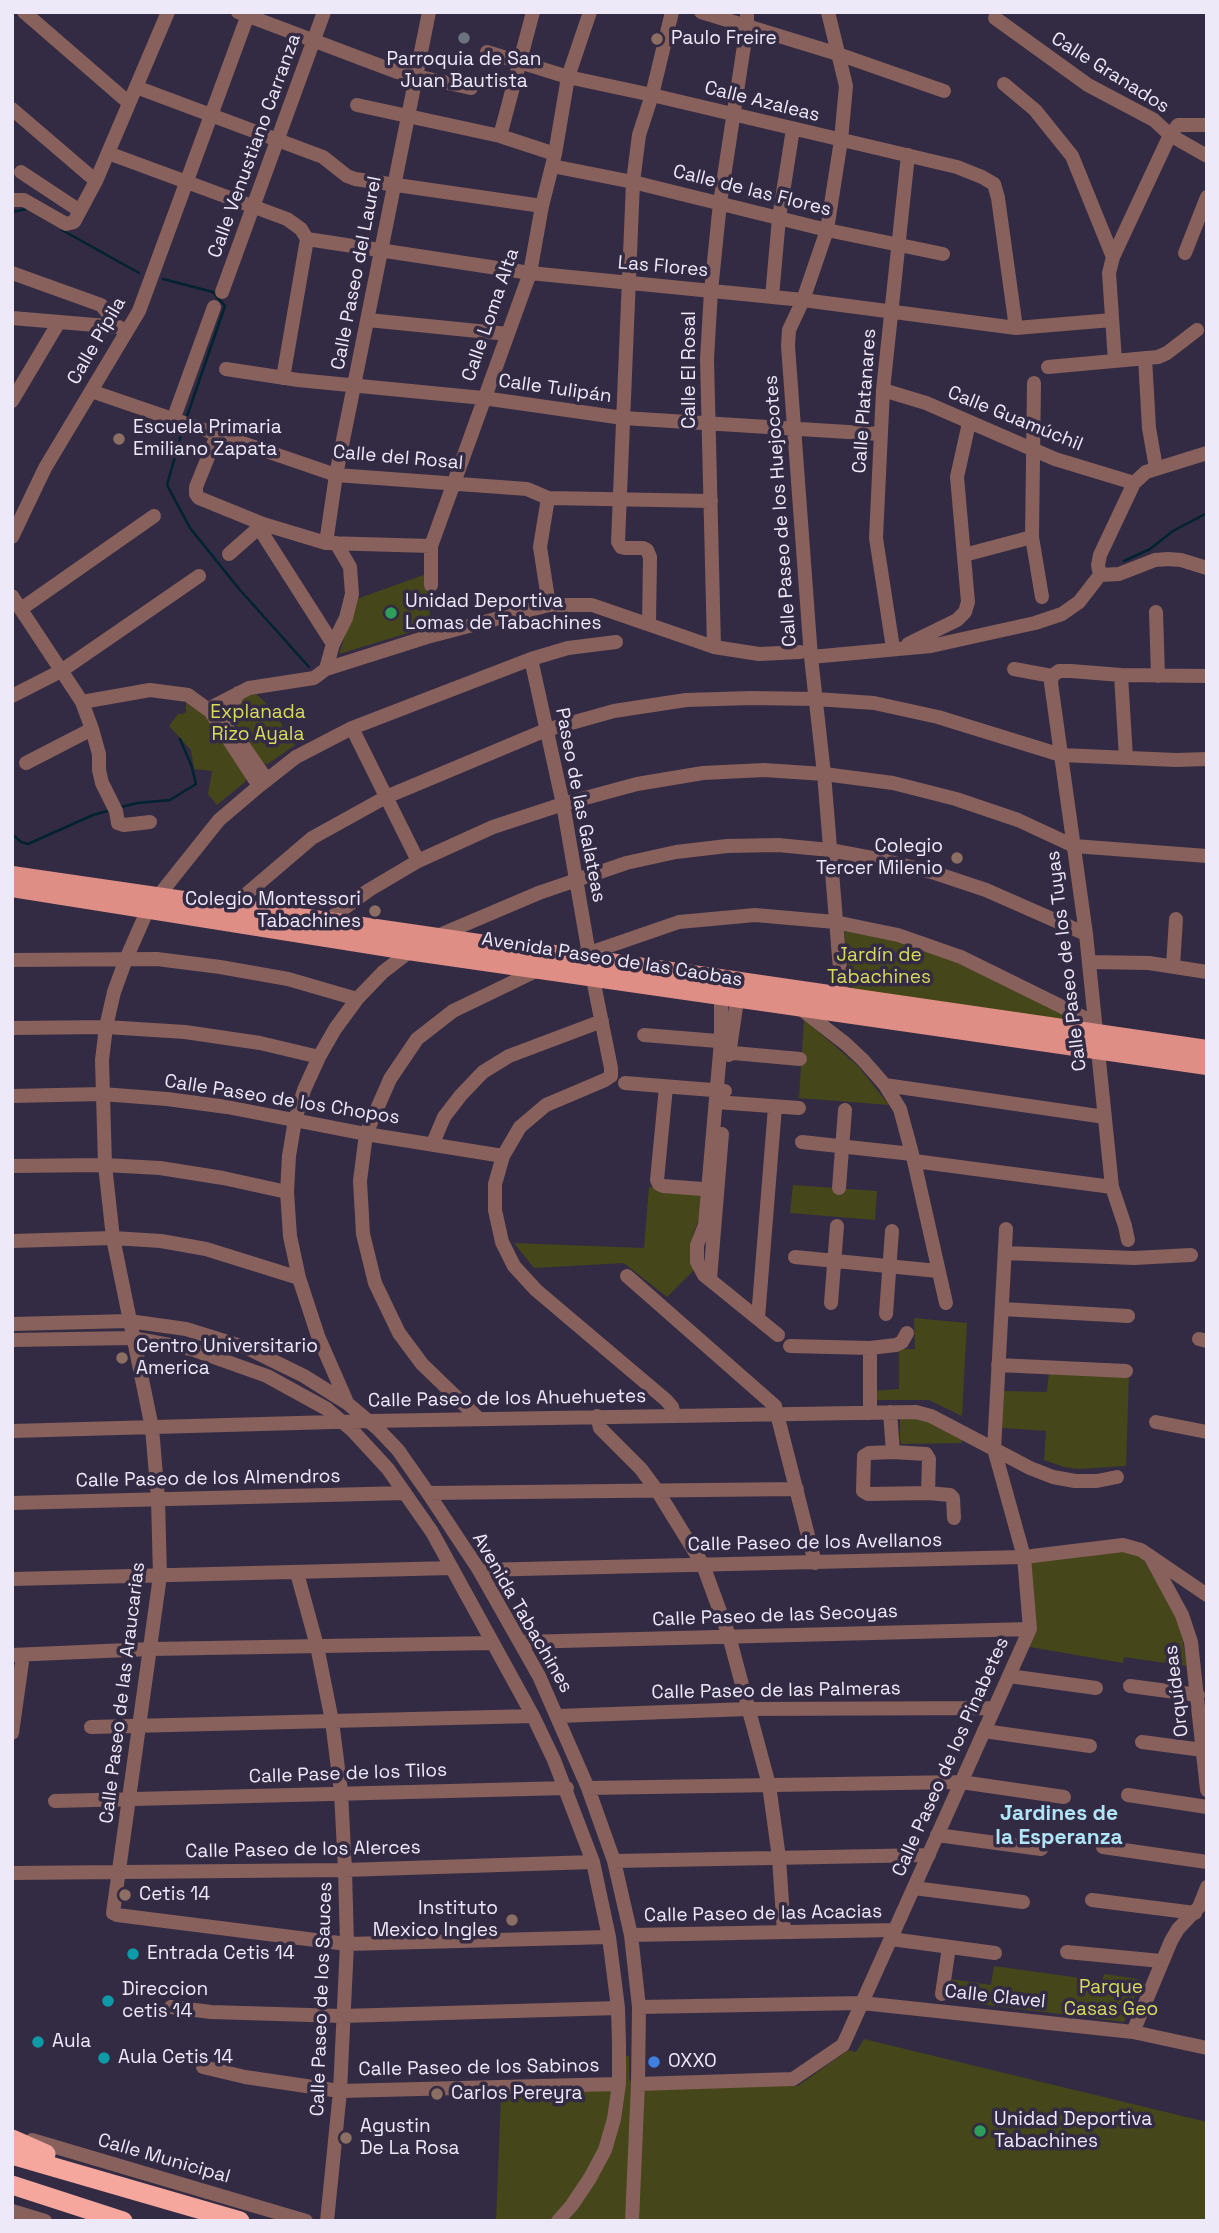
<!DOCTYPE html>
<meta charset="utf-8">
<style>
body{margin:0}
#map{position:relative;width:1219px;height:2233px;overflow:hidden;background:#332b43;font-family:"Space Grotesk",sans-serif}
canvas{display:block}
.frame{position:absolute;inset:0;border:14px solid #ede9f9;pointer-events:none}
</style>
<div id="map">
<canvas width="1219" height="2233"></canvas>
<div class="frame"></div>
</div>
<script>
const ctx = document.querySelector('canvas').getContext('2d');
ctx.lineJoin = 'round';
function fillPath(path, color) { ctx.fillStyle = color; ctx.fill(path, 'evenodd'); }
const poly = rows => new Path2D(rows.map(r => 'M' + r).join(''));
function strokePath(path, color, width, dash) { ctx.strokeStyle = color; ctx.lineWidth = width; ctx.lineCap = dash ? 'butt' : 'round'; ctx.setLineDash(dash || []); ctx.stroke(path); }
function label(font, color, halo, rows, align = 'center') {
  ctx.font = font + ' "Space Grotesk",sans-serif'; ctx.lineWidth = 7; ctx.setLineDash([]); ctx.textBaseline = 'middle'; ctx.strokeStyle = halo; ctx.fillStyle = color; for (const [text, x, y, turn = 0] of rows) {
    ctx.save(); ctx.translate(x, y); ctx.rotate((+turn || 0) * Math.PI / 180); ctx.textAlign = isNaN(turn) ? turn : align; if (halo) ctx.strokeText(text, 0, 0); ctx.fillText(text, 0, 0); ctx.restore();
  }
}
const green = poly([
 [426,574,431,626,339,654,357,599],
 [252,690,272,709,295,745,268,764,261,763,235,725,235,704],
 [186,700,194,701,247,775,245,782,217,805,208,794,212,771,194,769,191,750,169,726,178,714,186,713],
 [844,931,897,940,959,960,1084,1021,1085,1028,851,993],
 [804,1019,858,1066,889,1105,799,1098],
 [793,1185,877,1191,875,1220,790,1213],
 [649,1187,704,1191,702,1210,691,1241,696,1268,667,1297,624,1263,534,1268,514,1243,644,1248],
 [914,1318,967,1323,962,1416,929,1400,874,1400,873,1391,899,1389,899,1349,915,1349],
 [1049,1371,1129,1374,1126,1466,1079,1469,1064,1467,1044,1460,1046,1431,1002,1428,1003,1391,1047,1392],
 [916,1414,962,1436,962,1443,902,1444,900,1441,900,1417],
 [1116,1547,1142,1557,1179,1620,1187,1666,1124,1657,1123,1663,1030,1647,1034,1632,1030,1560],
 [994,1966,1102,1981,1104,1974,1138,1979,1141,1982,1124,2022,947,2000,950,1979,991,1985],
 [864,2039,1207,2122,1207,2221,638,2221,643,2087,798,2086,848,2050,856,2052],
 [625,2056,629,2056,629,2077,632,2085,627,2221,568,2221,585,2198],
 [612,2087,607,2126,596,2157,563,2208,550,2221,496,2221,501,2095]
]);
const stream = poly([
 [12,212,26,209],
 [62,230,139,273],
 [163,279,213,292,225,306,187,416],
 [182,432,167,485,190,528,240,590,309,667],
 [1124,561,1150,549,1173,531,1207,513],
 [121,807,137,803,170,800,196,784,192,767,180,739],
 [12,834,21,842,28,844,93,815,111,810]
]);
const minor = poly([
 [24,12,129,103],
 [238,12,397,72,471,88],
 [701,12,838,54,944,91],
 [828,12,846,86,841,140,827,230,803,300,789,330,788,346,811,657,824,774,843,1006],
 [995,18,1088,85,1154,120,1170,135,1207,156],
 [487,52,568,77,652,95,957,167,982,177,994,184,998,198,1016,328],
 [1004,84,1035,110,1072,156,1113,257],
 [136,87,323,157,347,176,355,179,542,206],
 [357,105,500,136,555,154],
 [12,109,96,181],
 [500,136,533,12],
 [108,153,287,219,301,229,307,239],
 [552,166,633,182,827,230,943,254],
 [21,172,80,211],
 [12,200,24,200,66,224,74,222,96,181,168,12],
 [307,239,530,273,803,300,1016,328,1112,320],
 [1185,253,1207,197],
 [12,273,101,305,107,312,113,327],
 [222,292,324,12],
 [772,297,779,218,793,129],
 [12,318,119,327],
 [368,320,508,334],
 [1145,358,1149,428,1156,468],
 [1115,361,1109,273,1113,257,1170,135,1178,125,1207,125],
 [1048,367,1158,357,1167,353,1197,330],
 [226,369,298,380,483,398,623,418,880,434],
 [283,378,307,239],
 [1034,383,1032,537,1042,597],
 [883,390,926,403,1055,459,1134,483],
 [91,391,336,475,527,489,548,498,711,501],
 [12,401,59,322],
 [173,420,214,307],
 [217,435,196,487,196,494,199,498,263,524,326,543,431,546],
 [548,498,540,547,549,605],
 [259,528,333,644],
 [12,537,45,468,139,311,249,12],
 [326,543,336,475,429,12],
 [229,554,263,524],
 [964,555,1032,537],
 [1100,575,1098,565,1100,555,1134,483,1146,472,1207,453],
 [1100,575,1119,574,1155,560,1168,559,1181,560,1207,568],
 [431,585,431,546,530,273,542,206,555,154,568,77,590,12],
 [12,596,82,702,92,729,99,754,99,770,102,783,116,811,118,823,124,825,150,822],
 [21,609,154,516],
 [1156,612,1158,676],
 [649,624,650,557,647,550,643,548,625,548,621,547,618,542,633,182,639,135,652,95,672,12],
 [908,644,957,620,965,612,968,602,957,477,969,423],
 [714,647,707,359,711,291,720,203,747,26,747,12],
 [893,648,876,538,883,390,908,155],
 [811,657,931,646,1035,623,1062,614,1079,602,1100,575],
 [531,659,563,804,590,960],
 [326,669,333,644,346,618,352,594,350,567,336,543],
 [1014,669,1052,676],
 [1121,675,1126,758],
 [1052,676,1051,683,1086,934,1112,1187,1125,1226,1128,1240],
 [1052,676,1059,671,1071,671,1121,675,1207,676],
 [12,696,61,671,199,576],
 [82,702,150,690,188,695,210,711,259,786],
 [210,711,214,706,249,688,314,678,326,669,427,637,549,605,592,605,714,647,759,654,800,652],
 [228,724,229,712,238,693],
 [352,728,418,861],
 [244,747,267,780],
 [26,763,92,729],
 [230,908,312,838,386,797,546,730,614,711,686,700,751,698,816,699,874,703,938,717,1061,755,1176,760,1207,759],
 [325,922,369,890,418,861,493,827,563,804,637,784,703,773,764,770,824,774,893,783,956,799,1018,820,1074,846,1207,856],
 [435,937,541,892,626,863,676,852,727,846,778,845,830,850,883,860,935,873,986,890,1086,934],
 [589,953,679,922,755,915,835,922,898,935,961,957,1095,1023],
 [12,960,157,959,220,967,288,979,357,999],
 [1089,962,1149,963,1207,972],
 [1173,966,1176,919],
 [593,979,611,1068,611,1076,605,1080,546,1105,520,1127,503,1156,495,1184,495,1210,502,1242,514,1266,536,1290,666,1400,672,1407,674,1415],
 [721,998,721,1041,705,1225,697,1245,697,1262,704,1275,778,1335],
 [801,1009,846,1044,863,1060,885,1085,900,1109,914,1161,946,1303],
 [12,1028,106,1027,185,1032,260,1043,319,1057],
 [644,1035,730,1042],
 [722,1052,800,1059],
 [729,1055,737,1000],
 [625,1083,725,1091],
 [885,1085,1105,1117],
 [666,1087,657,1180,659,1184,663,1186,716,1190],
 [12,1096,102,1094,167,1099,227,1107,366,1134,503,1156],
 [716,1102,799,1108],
 [802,1142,912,1154],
 [433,1143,444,1117,461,1095,483,1072,509,1056,602,1021],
 [914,1161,1112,1187],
 [12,1166,105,1165,160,1168,223,1178,287,1192],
 [839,1188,845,1110],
 [12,1241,113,1238,161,1241,206,1249,299,1278],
 [1005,1253,1134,1258,1191,1255],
 [795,1257,938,1271],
 [627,1276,775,1406,815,1563],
 [710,1279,722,1134],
 [831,1303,837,1226],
 [1002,1309,1128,1316],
 [886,1314,892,1231],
 [758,1318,775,1107],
 [12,1324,129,1321,186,1329,247,1348,304,1376,347,1403,378,1429,398,1450,428,1493,479,1570,539,1676,588,1788,614,1861,631,1935,639,2007,638,2084,632,2221],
 [1199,1339,1207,1341],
 [12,1340,132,1338,191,1349,267,1376,327,1409,353,1431,388,1469,432,1532,533,1716,554,1760,593,1862,609,1937,618,2008,619,2044,619,2084,614,2119,605,2150,590,2178,572,2205,558,2221],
 [790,1346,870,1348,896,1345,902,1342,907,1333],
 [870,1348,870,1413],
 [998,1365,1126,1371],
 [346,1400,318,1336,299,1278,290,1236,287,1192,289,1156,295,1120,304,1090,319,1057,335,1029,357,999,383,972,414,948],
 [890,1412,893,1452],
 [597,1416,600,1428,641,1469,658,1492,703,1565,729,1636,769,1785,779,1858,784,1932],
 [479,1419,422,1364,399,1333,375,1283,363,1234,360,1181,366,1134,390,1079,417,1039,453,1011,540,969],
 [1156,1422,1207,1432],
 [12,1431,369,1421,916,1412,931,1416,1030,1468,1053,1477,1075,1481,1097,1481,1117,1477],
 [428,1493,797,1489],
 [928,1493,929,1459,926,1454,893,1452,869,1453,864,1456,863,1491,868,1494,928,1493,950,1495,953,1498,954,1518],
 [12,1503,405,1493],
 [1150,1556,1182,1615,1191,1642,1207,1790],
 [479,1570,1024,1557,1123,1545,1141,1550,1207,1595],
 [297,1573,317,1646,332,1721,341,1792,345,1870,347,1944,340,2091,327,2221],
 [12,1579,452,1568],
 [521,1642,1030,1629],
 [12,1655,151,1649,493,1643],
 [1009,1676,1096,1688],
 [1130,1686,1198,1695],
 [558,1716,748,1709,994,1708],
 [91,1727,533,1716],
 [984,1731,1090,1746],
 [12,1733,23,1655],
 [1142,1742,1203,1750],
 [588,1788,961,1782,1064,1797],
 [1128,1795,1207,1807],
 [55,1801,567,1788],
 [937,1835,1041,1849],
 [1103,1847,1207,1862],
 [614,1861,929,1855],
 [12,1873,345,1870,593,1862],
 [914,1888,1023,1902],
 [1092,1900,1195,1913],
 [631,1935,895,1930],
 [609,1937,347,1944,117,1915,113,1913,160,1576,158,1499,152,1428,113,1238,105,1165,102,1060,106,1027,114,992,126,959,148,909,219,820,259,786,296,757,352,728,531,659,568,648,616,642],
 [891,1939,995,1953],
 [1067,1952,1161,1961],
 [942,1994,949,1947],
 [171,2007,211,2012,342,2016,618,2008],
 [639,2007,862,2003,1133,2032,1207,2048],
 [1133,2032,1171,1941,1178,1929,1199,1907,1207,1887],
 [203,2067,245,2077,340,2091,619,2084],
 [638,2084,793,2079,843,2045,1030,1629,1024,1557,994,1449,1006,1229],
 [32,2140,306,2221],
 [12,2211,45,2221]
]);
const major = poly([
 [12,875,1207,1049],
 [12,888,408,951,1207,1066]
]);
const highway = poly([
 [12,2139,46,2154],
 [12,2155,240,2221],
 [12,2185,123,2221]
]);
const markers = [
 [464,38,7,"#6b7280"],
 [657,39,7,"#8d6e63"],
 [119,439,7,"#8d6e63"],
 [391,613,7,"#2e9e5b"],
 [957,858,7,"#8d6e63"],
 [375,911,7,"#8d6e63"],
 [122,1358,7,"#8d6e63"],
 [125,1895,7,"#8d6e63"],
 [512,1920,7,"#8d6e63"],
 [133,1954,7,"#0f9aa8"],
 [108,2001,7,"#0f9aa8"],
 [38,2042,7,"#0f9aa8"],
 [104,2058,7,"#0f9aa8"],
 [654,2062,7,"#3f7fe0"],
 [437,2094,7,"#8d6e63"],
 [980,2131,7,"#2e9e5b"],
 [346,2138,7,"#8d6e63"]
];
const poiNames = [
 ["Paulo Freire",671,39],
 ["Parroquia de San",464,60,"center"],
 ["Juan Bautista",464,82,"center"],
 ["Escuela Primaria",133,428],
 ["Emiliano Zapata",133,450],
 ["Unidad Deportiva",405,602],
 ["Lomas de Tabachines",405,624],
 ["Colegio",943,847,"right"],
 ["Tercer Milenio",943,869,"right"],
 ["Colegio Montessori",361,900,"right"],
 ["Tabachines",361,922,"right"],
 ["Centro Universitario",136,1347],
 ["America",136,1369],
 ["Cetis 14",139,1895],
 ["Instituto",498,1909,"right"],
 ["Mexico Ingles",498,1931,"right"],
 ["Entrada Cetis 14",147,1954],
 ["Direccion",122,1990],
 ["cetis 14",122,2012],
 ["Aula",52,2042],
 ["Aula Cetis 14",118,2058],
 ["OXXO",668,2062],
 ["Carlos Pereyra",451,2094],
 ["Unidad Deportiva",994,2120],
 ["Tabachines",994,2142],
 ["Agustin",360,2127],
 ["De La Rosa",360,2149]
];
const streetNames = [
 ["Calle Granados",1110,73,32],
 ["Calle Azaleas",762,102,14],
 ["Calle Venustiano Carranza",255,146,-70],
 ["Calle de las Flores",752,191,14],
 ["Las Flores",663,267,5],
 ["Calle Paseo del Laurel",357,273,-79],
 ["Calle Loma Alta",491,315,-71],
 ["Calle Pípila",97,341,-60],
 ["Calle El Rosal",690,370,-90],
 ["Calle Tulipán",555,389,8],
 ["Calle Platanares",865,401,-86],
 ["Calle Guamúchil",1015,419,22],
 ["Calle del Rosal",398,458,5],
 ["Calle Paseo de los Huejocotes",781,511,-94],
 ["Paseo de las Galateas",580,805,79],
 ["Avenida Paseo de las Caobas",612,960,9],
 ["Calle Paseo de los Tuyas",1067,961,-97],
 ["Calle Paseo de los Chopos",282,1100,9],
 ["Calle Paseo de los Ahuehuetes",507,1399,-1],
 ["Calle Paseo de los Almendros",208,1479,-1],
 ["Calle Paseo de los Avellanos",815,1543,-1],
 ["Avenida Tabachines",522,1613,60],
 ["Calle Paseo de las Secoyas",775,1616,-2],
 ["Calle Paseo de las Palmeras",776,1691,-1],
 ["Orquídeas",1177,1691,-97],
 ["Calle Paseo de las Araucarias",123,1693,-83],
 ["Calle Paseo de los Pinabetes",951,1757,-66],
 ["Calle Pase de los Tilos",348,1774,-2],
 ["Calle Paseo de los Alerces",303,1850,-1],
 ["Calle Paseo de las Acacias",763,1914,-1],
 ["Calle Clavel",995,1997,6],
 ["Calle Paseo de los Sauces",322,1999,-88],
 ["Calle Paseo de los Sabinos",479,2068,-1],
 ["Calle Municipal",164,2159,16]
];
const parkNames = [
 ["Explanada",258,713],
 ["Rizo Ayala",258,735],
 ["Jardín de",879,956],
 ["Tabachines",879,978],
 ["Parque",1111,1988],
 ["Casas Geo",1111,2010]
];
const neighbourhoodNames = [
 ["Jardines de",1059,1814],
 ["la Esperanza",1059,1838]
];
fillPath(green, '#454619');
strokePath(stream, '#002331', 2.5);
strokePath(minor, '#88605c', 14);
strokePath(major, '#df8e85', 18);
strokePath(highway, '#f5a79e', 19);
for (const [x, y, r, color] of markers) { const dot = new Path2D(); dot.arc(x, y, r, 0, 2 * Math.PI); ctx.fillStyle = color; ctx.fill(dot); strokePath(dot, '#332b43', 2.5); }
label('19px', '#ede9f9', '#332b43', poiNames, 'left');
label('19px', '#ede9f9', '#332b43', streetNames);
label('19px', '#d7da5c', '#332b43', parkNames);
label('bold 21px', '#b0e5f8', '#332b43', neighbourhoodNames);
</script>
